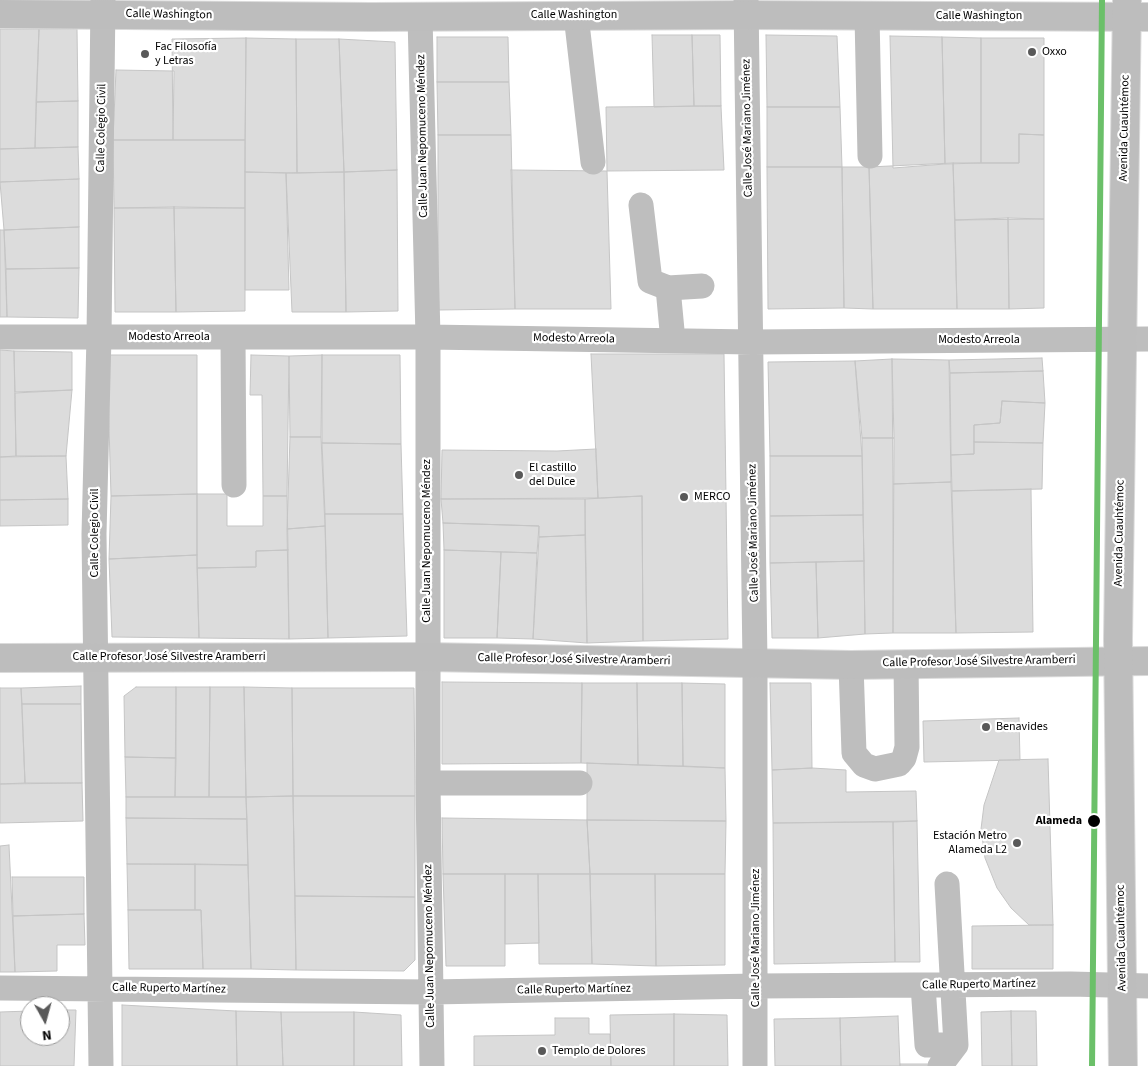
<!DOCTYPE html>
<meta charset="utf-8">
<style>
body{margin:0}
#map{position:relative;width:1148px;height:1066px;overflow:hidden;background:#fff;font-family:"Source Sans 3",sans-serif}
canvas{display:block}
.north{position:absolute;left:20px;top:996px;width:50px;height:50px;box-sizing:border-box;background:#fff;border:1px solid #999;border-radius:50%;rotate:173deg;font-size:14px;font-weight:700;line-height:20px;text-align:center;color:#000}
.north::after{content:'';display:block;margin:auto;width:18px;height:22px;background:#595959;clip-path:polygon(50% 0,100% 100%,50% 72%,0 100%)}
</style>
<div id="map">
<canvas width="1148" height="1066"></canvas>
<div class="north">N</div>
</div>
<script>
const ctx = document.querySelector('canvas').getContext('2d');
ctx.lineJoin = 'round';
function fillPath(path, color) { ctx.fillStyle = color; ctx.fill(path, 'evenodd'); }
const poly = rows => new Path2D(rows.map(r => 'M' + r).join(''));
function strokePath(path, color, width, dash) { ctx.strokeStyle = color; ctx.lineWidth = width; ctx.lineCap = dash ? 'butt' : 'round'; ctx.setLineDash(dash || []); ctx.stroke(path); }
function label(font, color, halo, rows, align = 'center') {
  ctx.font = font + ' "Source Sans 3",sans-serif'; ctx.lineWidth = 4.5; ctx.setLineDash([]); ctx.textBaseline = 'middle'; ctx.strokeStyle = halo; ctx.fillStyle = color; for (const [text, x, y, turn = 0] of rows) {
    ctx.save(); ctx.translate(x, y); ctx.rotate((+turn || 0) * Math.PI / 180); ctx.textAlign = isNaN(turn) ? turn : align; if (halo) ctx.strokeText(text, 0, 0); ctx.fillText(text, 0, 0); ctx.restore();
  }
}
const building = poly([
 [0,29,39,29,35,148,0,149,0,29],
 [39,29,77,29,78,101,36,102,39,29],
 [652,35,692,35,694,106,654,107,652,35],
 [692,35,720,35,721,106,694,106,692,35],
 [766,35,837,36,840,107,767,107,766,35],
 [890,36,942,37,945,164,893,168,890,36],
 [437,37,508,37,509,82,437,82,437,37],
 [942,37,981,38,981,163,945,164,942,37],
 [246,38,245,140,173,140,172,39,246,38],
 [246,38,296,39,297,173,245,172,246,38],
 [981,38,1044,38,1044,135,1019,134,1019,163,981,163,981,38],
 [296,39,339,39,344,172,297,173,296,39],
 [339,39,395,42,397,170,344,172,339,39],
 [116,70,174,71,173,140,113,140,116,70],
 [437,82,509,82,511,135,438,135,437,82],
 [78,101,78,147,35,148,36,102,78,101],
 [721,106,724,170,607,171,606,107,721,106],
 [767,107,840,107,842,167,767,167,767,107],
 [1019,134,1044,135,1044,219,955,220,953,163,1019,163,1019,134],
 [438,135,511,135,515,309,438,310,438,135],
 [113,140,245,140,245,208,114,208,113,140],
 [78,147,79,179,0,182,0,149,78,147],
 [953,163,957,309,873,309,869,167,953,163],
 [767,167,842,167,844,308,768,309,767,167],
 [842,167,869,167,873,309,844,308,842,167],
 [397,170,398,311,346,312,344,172,397,170],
 [511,170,607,171,611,309,515,309,511,170],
 [245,172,286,173,289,290,245,290,245,172],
 [344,172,346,312,292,312,286,173,344,172],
 [79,179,79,227,4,230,0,182,79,179],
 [174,207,176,312,115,312,114,208,174,207],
 [174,207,245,208,245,311,176,312,174,207],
 [1008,218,1009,309,957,309,955,220,1008,218],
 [1008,218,1044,219,1044,308,1009,309,1008,218],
 [79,227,79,268,6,269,4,230,79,227],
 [0,230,4,230,7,317,0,317,0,230],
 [79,268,78,318,7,317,6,269,79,268],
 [0,350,14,351,16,456,0,457,0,350],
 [14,351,72,352,72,390,15,392,14,351],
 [591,354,724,354,728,639,643,641,642,496,598,498,591,354],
 [107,355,197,355,197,494,111,496,107,355],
 [251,355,289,356,287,496,263,496,262,395,250,395,251,355],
 [322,355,400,355,401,444,322,443,322,355],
 [322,355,321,437,290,437,289,356,322,355],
 [1042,358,1043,371,950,373,949,360,1042,358],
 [892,359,894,438,862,438,855,361,892,359],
 [892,359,949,360,951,482,893,484,892,359],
 [855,361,862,456,770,456,768,362,855,361],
 [1043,371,1045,403,1002,401,1000,423,974,425,974,454,951,455,950,373,1043,371],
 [72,390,66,456,16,456,15,393,72,390],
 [1002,401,1045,403,1043,443,974,442,974,425,1000,423,1002,401],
 [290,437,321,437,325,526,287,529,290,437],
 [862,438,894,438,893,633,865,634,862,438],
 [974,442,1043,443,1042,489,952,491,951,455,974,454,974,442],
 [322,443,401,444,403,514,325,514,322,443],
 [596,449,598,498,441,499,442,450,557,451,596,449],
 [66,456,68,499,0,500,0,457,66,456],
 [770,456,862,456,863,515,770,516,770,456],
 [951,482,956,633,893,633,893,484,951,482],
 [1031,489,1033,632,956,633,952,491,1031,489],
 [197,494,227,494,227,526,263,526,263,496,287,496,288,550,256,551,256,567,197,568,197,494],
 [197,494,197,555,109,559,111,496,197,494],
 [642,496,643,641,587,643,585,499,642,496],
 [68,499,68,525,0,526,0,500,68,499],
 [441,499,585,499,585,535,539,537,539,526,443,523,441,499],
 [325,514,403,514,407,636,328,638,325,514],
 [863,515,864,561,770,563,770,516,863,515],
 [443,523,539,526,537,553,444,550,443,523],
 [325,526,328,638,289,639,287,529,325,526],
 [585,535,587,643,533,639,539,537,585,535],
 [288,550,289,639,199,638,197,568,256,567,256,551,288,550],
 [444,550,501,552,497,638,444,638,444,550],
 [501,552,537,553,533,639,497,638,501,552],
 [197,555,199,638,112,637,109,559,197,555],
 [864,561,865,634,818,638,816,562,864,561],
 [816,562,818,638,772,638,770,563,816,562],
 [442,682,582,683,581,763,442,764,442,682],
 [582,683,637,683,638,765,581,763,582,683],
 [637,683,682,683,683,766,638,765,637,683],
 [682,683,725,684,725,768,683,766,682,683],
 [770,683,811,683,812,768,772,770,770,683],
 [81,686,81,704,22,704,21,688,81,686],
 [136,687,176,687,176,758,125,757,124,696,136,687],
 [176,687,210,687,209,797,175,797,176,687],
 [210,687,244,687,246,797,209,797,210,687],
 [244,687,292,688,293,796,246,797,244,687],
 [0,688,21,688,25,783,0,784,0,688],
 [292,688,414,688,415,796,293,796,292,688],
 [22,704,81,704,82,783,25,783,22,704],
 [1019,718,1020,760,924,762,923,721,1019,718],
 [125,757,176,758,175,797,126,797,125,757],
 [1048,759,1053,925,1029,925,1011,908,997,888,985,858,981,829,984,805,999,760,1048,759],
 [587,763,725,768,726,821,587,820,587,763],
 [812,768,846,770,846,792,916,791,917,821,773,823,772,770,812,768],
 [82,783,83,821,0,823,0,784,82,783],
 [293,796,296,970,251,969,246,797,293,796],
 [293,796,415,796,415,897,295,896,293,796],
 [126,797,246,797,247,819,126,818,126,797],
 [126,818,247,819,248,865,127,864,126,818],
 [442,818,587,820,590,874,443,874,442,818],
 [587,820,726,821,725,874,590,874,587,820],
 [917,821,920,962,895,962,893,822,917,821],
 [893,822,895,962,774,964,773,823,893,822],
 [9,845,15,972,0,972,0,846,9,845],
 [127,864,195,864,195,910,128,910,127,864],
 [195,864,248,865,251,969,203,969,201,910,195,910,195,864],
 [443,874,505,874,505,966,446,966,443,874],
 [505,874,538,874,539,943,505,944,505,874],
 [538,874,590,874,592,964,539,964,538,874],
 [590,874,655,874,656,966,592,964,590,874],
 [655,874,725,874,725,965,656,966,655,874],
 [12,877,84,877,84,914,13,916,12,877],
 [295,896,415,897,415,960,404,971,296,970,295,896],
 [128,910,201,910,203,969,129,969,128,910],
 [84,914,85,945,57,945,57,971,15,972,13,916,84,914],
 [1053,925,1053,969,972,969,972,926,1053,925],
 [122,1005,236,1011,237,1066,122,1066,122,1005],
 [60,1010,76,1010,74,1066,0,1066,0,1012,30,1011,30,1036,60,1036,60,1010],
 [236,1011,281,1012,283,1066,237,1066,236,1011],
 [1011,1011,1012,1066,982,1066,981,1012,1011,1011],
 [1011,1011,1036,1011,1037,1066,1012,1066,1011,1011],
 [281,1012,354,1012,354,1066,283,1066,281,1012],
 [354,1012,401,1015,402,1066,354,1066,354,1012],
 [674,1014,727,1015,728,1066,674,1066,674,1014],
 [674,1014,674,1066,611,1066,610,1015,674,1014],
 [898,1016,900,1066,841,1066,840,1018,898,1016],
 [555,1018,589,1018,589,1034,610,1034,611,1066,474,1066,474,1036,555,1035,555,1018],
 [840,1018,841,1066,775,1066,774,1019,840,1018],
 [900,1064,943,1064,943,1066,900,1066,900,1064]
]);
const minor = poly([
 [746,0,755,663,755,1066],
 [576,15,593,162],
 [867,16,870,156],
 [420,17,428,337,428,783,432,1066],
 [641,205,650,281,668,288,673,341],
 [668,288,702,286],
 [0,337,428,337,752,342,1148,339],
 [233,337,234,485],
 [851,665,854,753,864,765,875,769,899,764,904,758,907,747,906,663],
 [428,783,580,783],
 [923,985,927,1045,956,1045],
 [0,988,431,992,756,986,1071,984,1148,986],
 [101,1066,94,534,99,337,103,0],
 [940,1066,956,1045,947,884]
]);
const major = poly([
 [0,14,371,17,746,15,1148,17],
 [0,658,427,657,851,665,1148,661]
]);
const highway = poly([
 [1123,1066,1118,639,1127,0]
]);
const metro1 = poly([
 [1092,1066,1102,0]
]);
const markers = [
 [1032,52,5,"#595959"],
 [145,54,5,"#595959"],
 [519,475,5,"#595959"],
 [684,497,5,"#595959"],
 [986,727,5,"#595959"],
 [1094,821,7,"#000"],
 [1017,843,5,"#595959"],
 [542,1051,5,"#595959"]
];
const streetNames = [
 ["Calle Washington",169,15,1],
 ["Calle Washington",574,15],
 ["Calle Washington",979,16],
 ["Calle Colegio Civil",102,128,-89],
 ["Calle José Mariano Jiménez",748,128,-91],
 ["Avenida Cuauhtémoc",1125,128,-89],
 ["Calle Juan Nepomuceno Méndez",423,136,-91],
 ["Modesto Arreola",169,337],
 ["Modesto Arreola",574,339,1],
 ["Modesto Arreola",979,340],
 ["Calle Colegio Civil",95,533,-90],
 ["Calle José Mariano Jiménez",754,533,-91],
 ["Avenida Cuauhtémoc",1120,533,-89],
 ["Calle Juan Nepomuceno Méndez",427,541,-90],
 ["Calle Profesor José Silvestre Aramberri",169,657],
 ["Calle Profesor José Silvestre Aramberri",574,660,1],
 ["Calle Profesor José Silvestre Aramberri",979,662,-1],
 ["Calle José Mariano Jiménez",756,938,-90],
 ["Avenida Cuauhtémoc",1122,938,-91],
 ["Calle Juan Nepomuceno Méndez",430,946,-91],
 ["Calle Ruperto Martínez",979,985,-1],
 ["Calle Ruperto Martínez",169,989,1],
 ["Calle Ruperto Martínez",574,990,-1]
];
const poiNames = [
 ["Fac Filosofía",155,47],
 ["y Letras",155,61],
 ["Oxxo",1042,52],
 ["El castillo",529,468],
 ["del Dulce",529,482],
 ["MERCO",694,497],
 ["Benavides",996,727],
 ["Estación Metro",1007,836,"right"],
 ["Alameda L2",1007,850,"right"],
 ["Templo de Dolores",552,1051]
];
const stopNames = [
 ["Alameda",1082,821]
];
fillPath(building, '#dcdcdc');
strokePath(building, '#c5c5c5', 1);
strokePath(major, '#dbdbdb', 30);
strokePath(highway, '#dbdbdb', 30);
strokePath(minor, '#bebebe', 25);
strokePath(major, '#bdbdbd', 28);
strokePath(highway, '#bdbdbd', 28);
strokePath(metro1, '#6bc069', 6);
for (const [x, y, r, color] of markers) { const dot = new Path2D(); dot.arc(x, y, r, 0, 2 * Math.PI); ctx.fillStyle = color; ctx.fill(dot); strokePath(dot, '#fff', 2); }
label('12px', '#000', '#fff', streetNames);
label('12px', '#000', '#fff', poiNames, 'left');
label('bold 12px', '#000', '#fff', stopNames, 'right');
</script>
